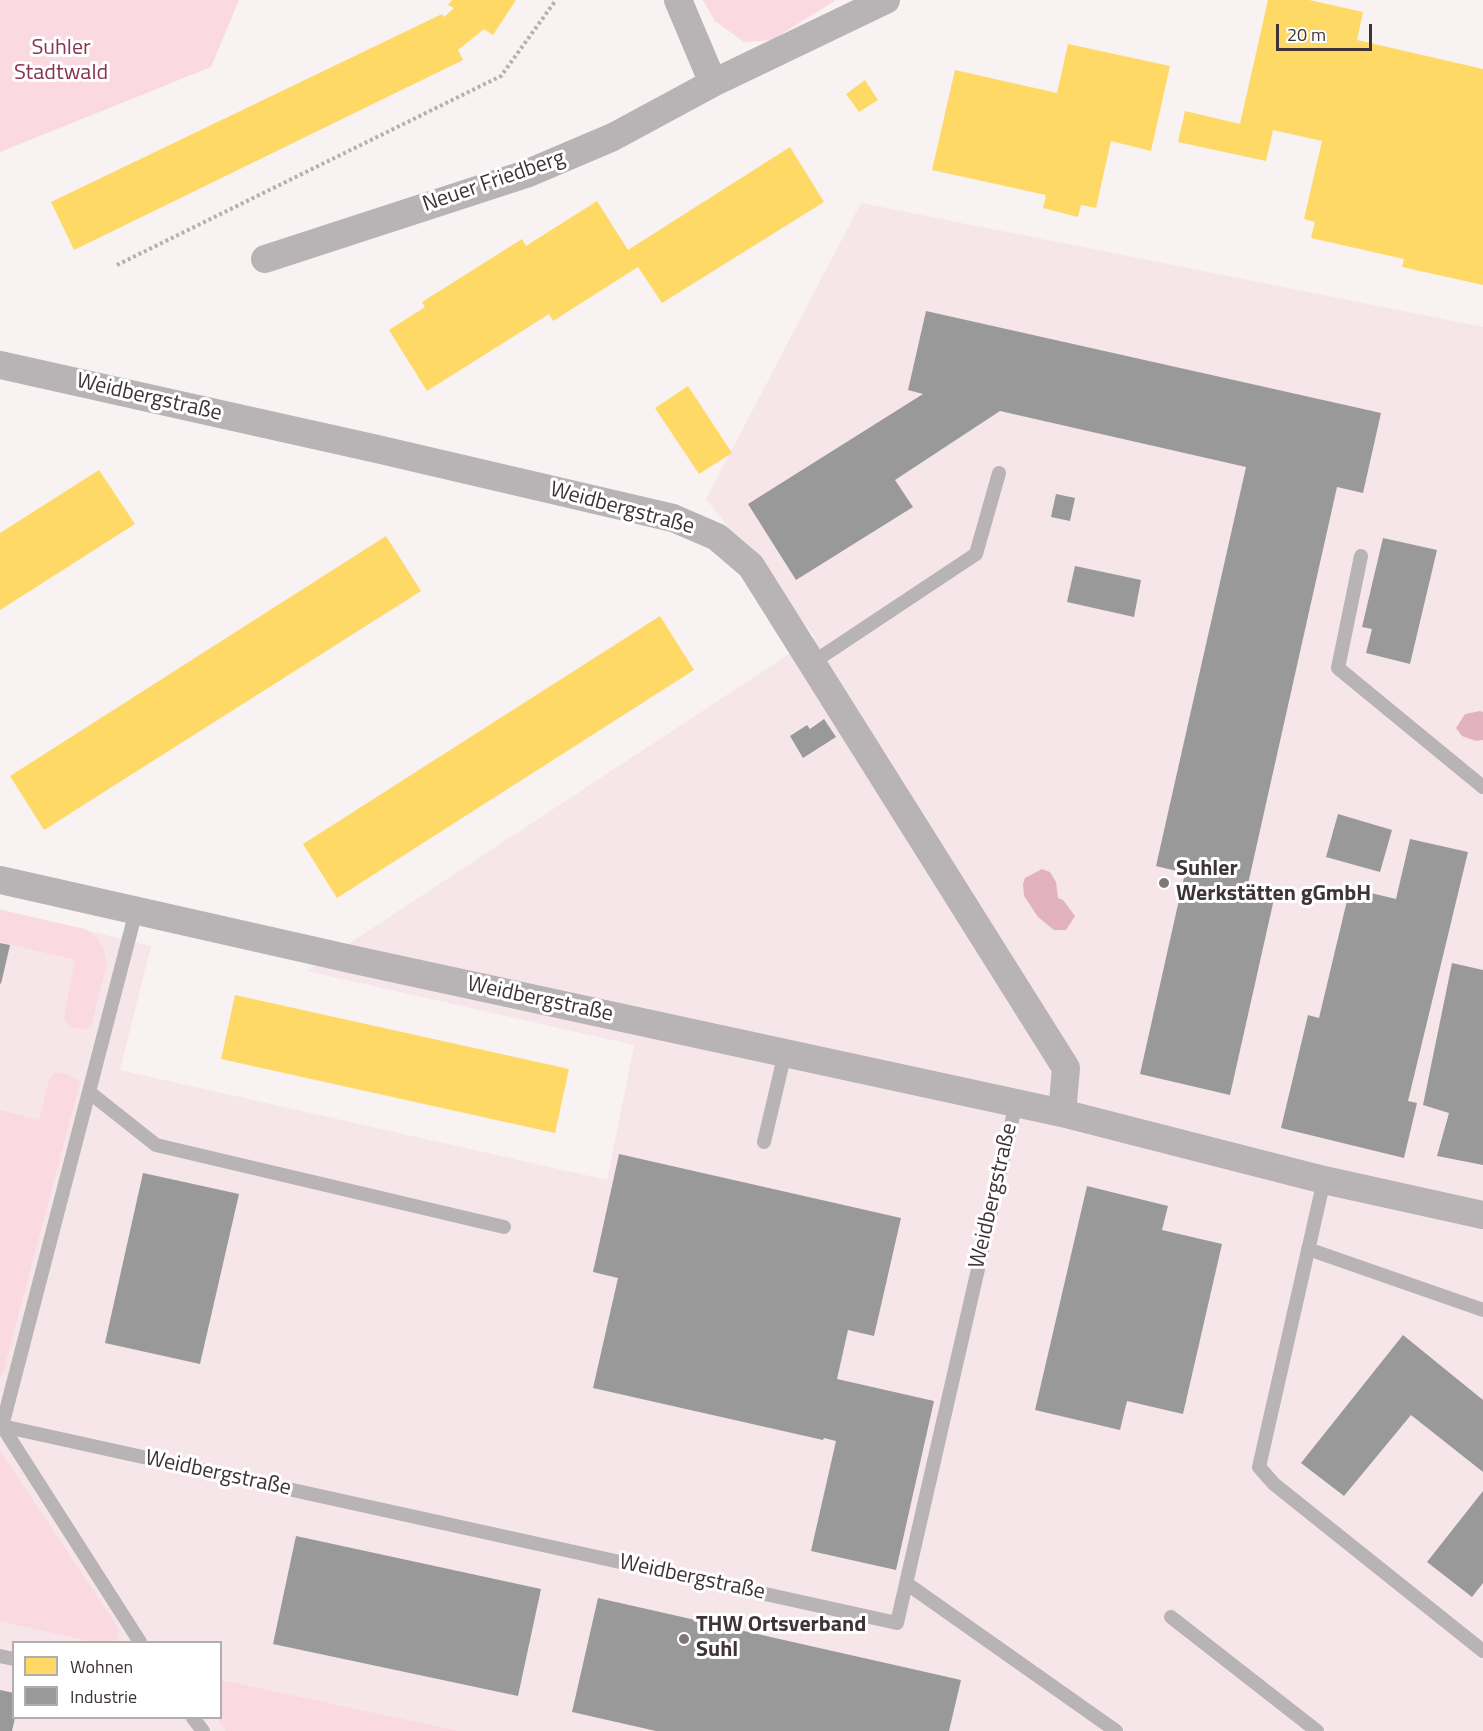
<!DOCTYPE html>
<meta charset="utf-8">
<style>
body{margin:0}
#map{position:relative;width:1483px;height:1731px;overflow:hidden;background:#f8f2f3;font-family:"Titillium Web",sans-serif}
canvas{display:block}
.legend{position:absolute;left:12px;top:1641px;width:210px;height:78px;box-sizing:border-box;background:#fff;border:2px solid #b2adaf;margin:0;padding:8px 10px;list-style:none;font-size:18px;color:#3e3336}
.legend li{display:flex;align-items:center;gap:12px;height:30px}
.legend b{width:30px;border:2px solid #b2adaf}
.scale{position:absolute;left:1276px;top:24px;width:96px;height:27px;box-sizing:border-box;border:3px solid #3e3336;border-top:0;padding-left:8px;font-size:18px;line-height:21px;white-space:nowrap;color:#3e3336;-webkit-text-stroke:4px #fff;paint-order:stroke}
</style>
<div id="map">
<canvas width="1483" height="1731"></canvas>
<ul class="legend">
<li><b style="height:16px;background:#ffd966"></b>Wohnen</li>
<li><b style="height:16px;background:#999"></b>Industrie</li>
</ul>
<div class="scale">20 m</div>
</div>
<script>
const ctx = document.querySelector('canvas').getContext('2d');
ctx.lineJoin = 'round';
function fillPath(path, color) { ctx.fillStyle = color; ctx.fill(path, 'evenodd'); }
const poly = rows => new Path2D(rows.map(r => 'M' + r).join(''));
function strokePath(path, color, width, dash) { ctx.strokeStyle = color; ctx.lineWidth = width; ctx.lineCap = dash ? 'butt' : 'round'; ctx.setLineDash(dash || []); ctx.stroke(path); }
function label(font, color, halo, rows, align = 'center') {
  ctx.font = font + ' "Titillium Web",sans-serif'; ctx.lineWidth = 6; ctx.setLineDash([]); ctx.textBaseline = 'middle'; ctx.strokeStyle = halo; ctx.fillStyle = color; for (const [text, x, y, turn = 0] of rows) {
    ctx.save(); ctx.translate(x, y); ctx.rotate((+turn || 0) * Math.PI / 180); ctx.textAlign = isNaN(turn) ? turn : align; if (halo) ctx.strokeText(text, 0, 0); ctx.fillText(text, 0, 0); ctx.restore();
  }
}
const built = poly([
 [861,203,1483,327,1483,1731,0,1731,0,909,151,946,120,1070,607,1180,634,1045,307,971,815,637,706,499],
 [14,1642,220,1642,220,1718,14,1718]
]);
const green = poly([
 [0,0,239,0,211,67,0,152],
 [703,0,836,0,772,40,744,42,715,21],
 [0,910,85,929,97,937,104,951,107,963,91,1026,85,1029,75,1028,68,1024,64,1018,75,960,0,942],
 [54,1073,67,1074,80,1082,3,1373,0,1377,0,1110,39,1120,48,1083],
 [0,1451,119,1629,116,1642,93,1642,0,1621],
 [221,1680,458,1731,226,1731,217,1718,220,1718]
]);
const water = poly([
 [1480,711,1483,712,1483,740,1476,741,1462,736,1456,728,1465,714],
 [1042,869,1050,872,1056,882,1058,898,1063,900,1075,916,1066,930,1054,930,1038,917,1024,896,1023,884,1025,878]
]);
const homes = poly([
 [452,0,516,0,493,35,484,29,458,50,463,60,74,250,51,202,442,14,444,17,454,8,448,5],
 [1268,0,1309,0,1363,12,1357,40,1483,69,1483,285,1402,267,1404,259,1311,238,1315,222,1304,219,1322,141,1273,130,1266,161,1178,142,1185,111,1240,124],
 [1068,44,1170,66,1151,151,1111,141,1096,208,1081,205,1078,217,1043,208,1046,195,932,170,955,70,1057,93],
 [865,80,878,100,859,112,846,94],
 [790,147,824,202,662,303,638,267,553,321,549,314,427,391,389,330,425,307,422,302,522,239,526,246,597,201,628,250],
 [688,386,732,453,699,474,655,408],
 [99,470,135,524,0,610,0,533],
 [386,536,421,591,44,830,10,776],
 [660,616,694,670,337,898,303,844],
 [235,995,569,1069,555,1133,221,1059]
]);
const industry = poly([
 [926,311,1381,413,1363,493,1337,487,1248,884,1276,890,1230,1095,1140,1074,1185,873,1156,866,1246,467,1000,411,895,480,913,507,796,580,748,504,923,394,908,390],
 [1056,494,1075,498,1070,521,1051,517],
 [1383,538,1437,550,1410,664,1366,653,1372,629,1362,627],
 [1075,566,1141,580,1134,617,1067,602],
 [824,719,836,737,803,758,790,736,807,725,810,729],
 [1338,814,1392,830,1380,872,1326,857],
 [1410,839,1468,852,1408,1101,1417,1103,1404,1158,1281,1128,1308,1015,1319,1018,1350,888,1396,899],
 [0,943,10,945,1,984,0,983],
 [1452,963,1483,970,1483,1165,1437,1156,1449,1113,1423,1105],
 [619,1154,901,1218,874,1336,848,1330,837,1379,934,1401,896,1570,811,1551,836,1441,824,1438,823,1440,593,1388,618,1278,593,1272],
 [143,1173,239,1194,200,1364,105,1343],
 [1087,1186,1168,1206,1162,1230,1222,1244,1183,1414,1127,1401,1120,1430,1035,1410],
 [1403,1335,1483,1400,1483,1472,1411,1415,1344,1496,1301,1463],
 [1483,1491,1483,1583,1472,1597,1427,1562],
 [296,1536,541,1589,518,1696,273,1644],
 [598,1598,961,1680,949,1731,656,1731,572,1712],
 [0,1690,14,1693,15,1718,12,1731,0,1731]
]);
const path = poly([
 [117,265,501,76,556,0]
]);
const lane = poly([
 [1361,556,1338,668,1483,787],
 [812,663,976,554,999,473],
 [136,911,2,1426,897,1623,1016,1103],
 [89,1092,156,1145,504,1227],
 [764,1142,785,1053],
 [1324,1180,1259,1467,1274,1484,1483,1651],
 [1308,1249,1483,1310],
 [0,1426,2,1426,140,1642],
 [906,1583,1116,1731],
 [1171,1617,1317,1731],
 [0,1656,14,1659],
 [193,1718,203,1731]
]);
const street = poly([
 [678,0,713,83],
 [265,259,526,174,613,137,713,83,886,0],
 [0,365,377,449,673,518,717,537,751,566,1066,1068,1062,1113],
 [0,880,355,960,1062,1113,1324,1180,1483,1215]
]);
const markers = [
 [1164,883,6,"#7f7678"],
 [684,1639,6,"#7f7678"]
];
const parkNames = [
 ["Suhler",61,49],
 ["Stadtwald",61,74]
];
const streetNames = [
 ["Neuer Friedberg",494,182,-19],
 ["Weidbergstraße",149,398,13],
 ["Weidbergstraße",622,509,15],
 ["Weidbergstraße",540,1000,12],
 ["Weidbergstraße",994,1196,-77],
 ["Weidbergstraße",218,1474,12],
 ["Weidbergstraße",692,1578,12]
];
const poiNames = [
 ["Suhler",1176,870],
 ["Werkstätten gGmbH",1176,895],
 ["THW Ortsverband",696,1626],
 ["Suhl",696,1651]
];
fillPath(built, '#f6e6ea');
fillPath(green, '#fad9e1');
fillPath(water, '#e3b2bf');
fillPath(homes, '#ffd966');
fillPath(industry, '#999');
strokePath(path, '#b4afb0', 4, [3, 3]);
strokePath(lane, '#b8b3b4', 14);
strokePath(street, '#b8b3b4', 28);
for (const [x, y, r, color] of markers) { const dot = new Path2D(); dot.arc(x, y, r, 0, 2 * Math.PI); ctx.fillStyle = color; ctx.fill(dot); strokePath(dot, '#fff', 2); }
label('22px', '#863451', '#fff', parkNames);
label('22px', '#3e3336', '#fff', streetNames);
label('bold 22px', '#3e3336', '#fff', poiNames, 'left');
</script>
